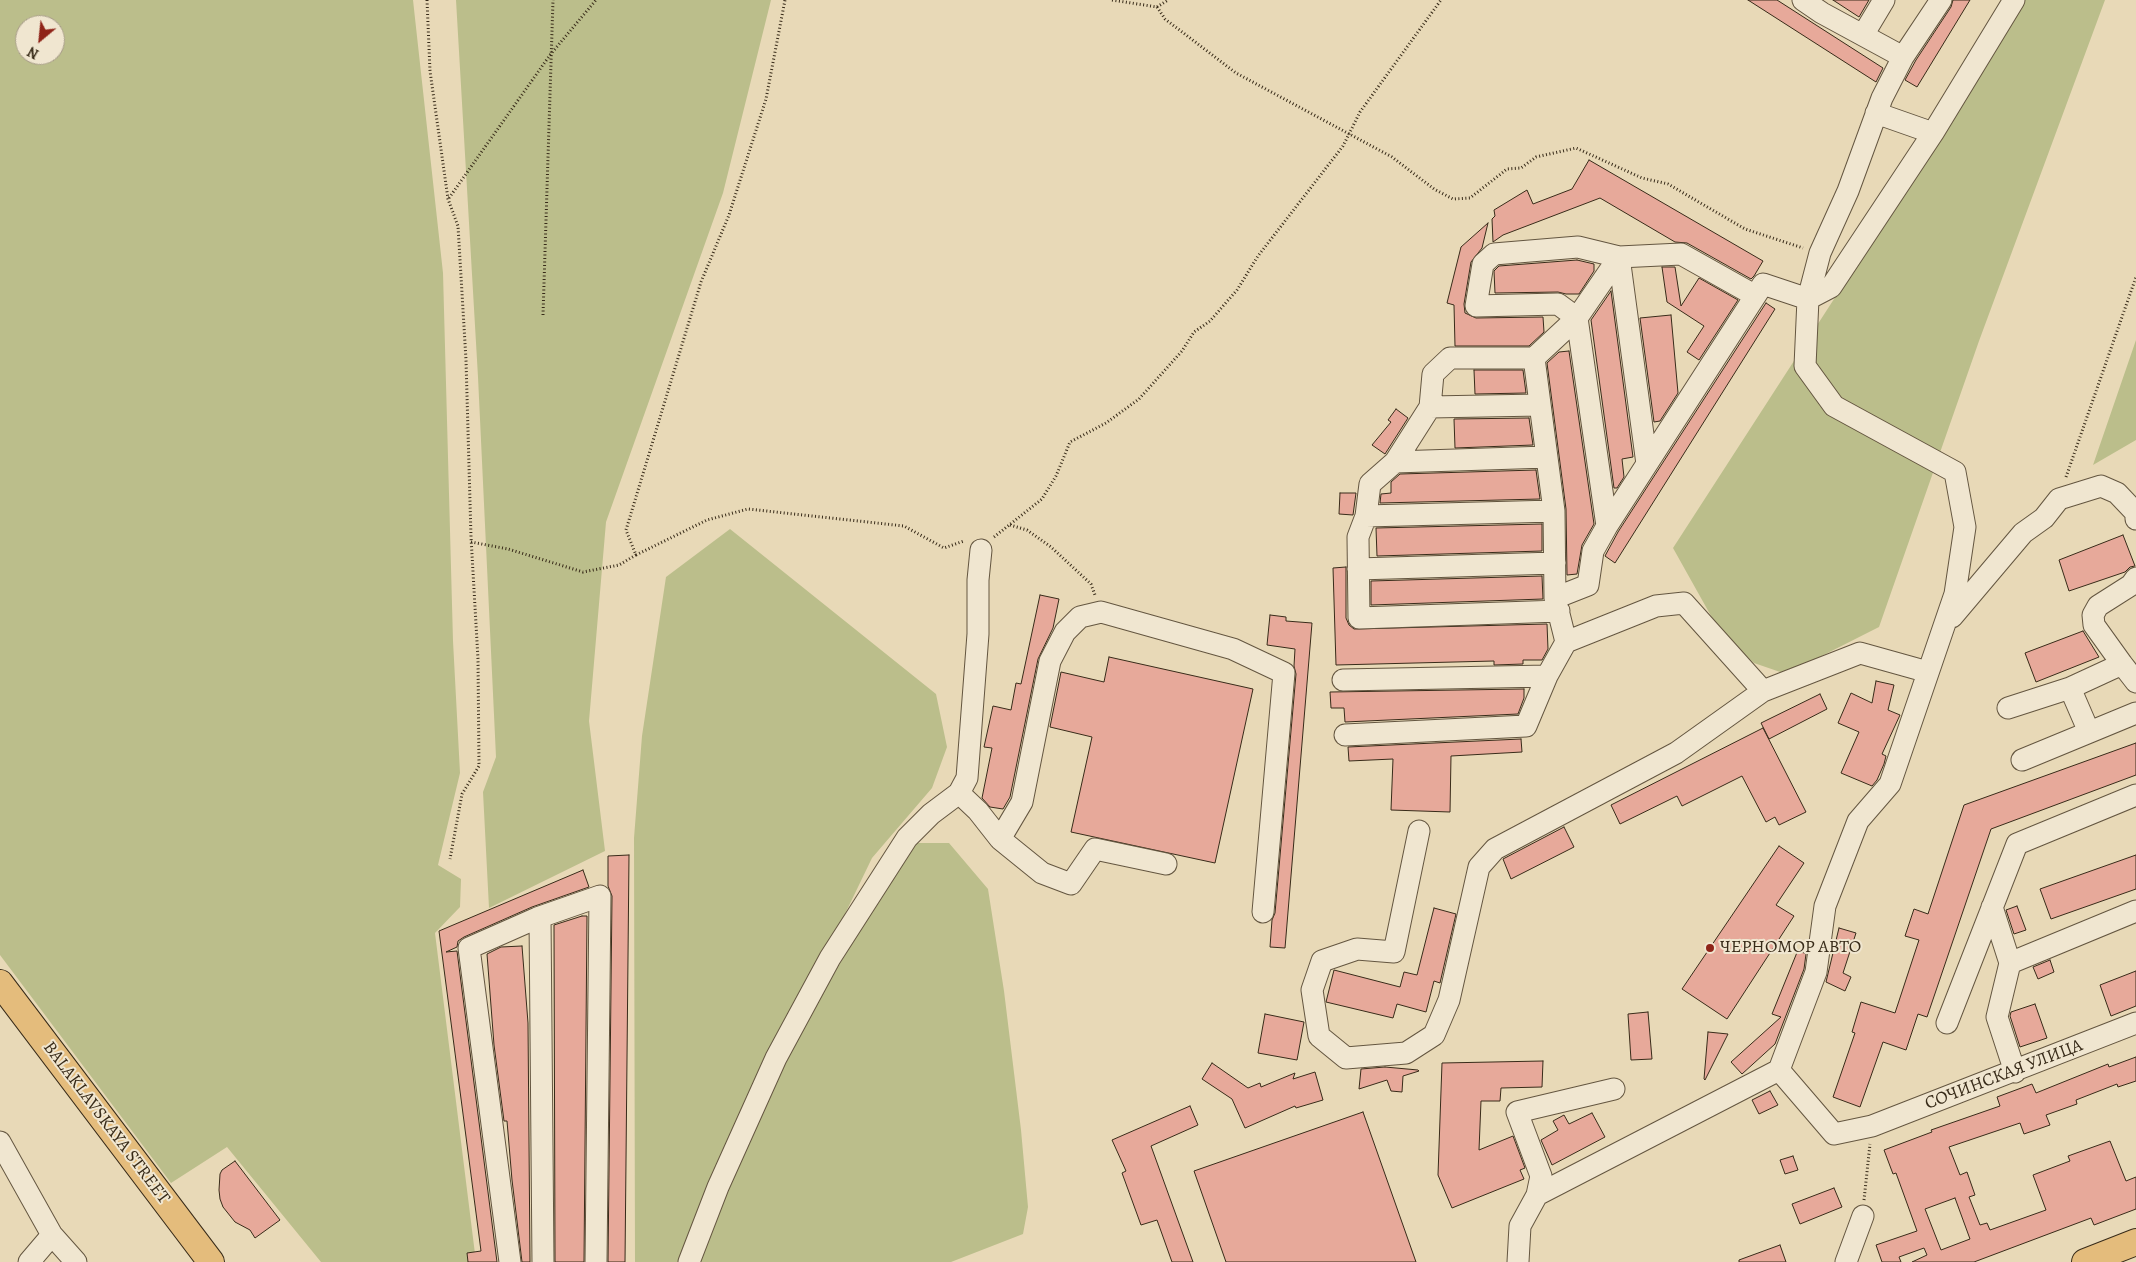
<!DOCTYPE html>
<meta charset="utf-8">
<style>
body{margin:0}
#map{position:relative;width:2136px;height:1262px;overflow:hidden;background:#e8d9b7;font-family:Alegreya,serif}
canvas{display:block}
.north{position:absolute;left:15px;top:15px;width:50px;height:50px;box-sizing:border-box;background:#f0e6d0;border:1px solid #a69b87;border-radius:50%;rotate:208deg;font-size:14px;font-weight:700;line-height:20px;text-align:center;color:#382b19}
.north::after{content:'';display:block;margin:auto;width:18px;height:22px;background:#8f2418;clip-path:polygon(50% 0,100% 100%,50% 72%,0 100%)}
</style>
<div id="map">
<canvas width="2136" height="1262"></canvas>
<div class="north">N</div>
</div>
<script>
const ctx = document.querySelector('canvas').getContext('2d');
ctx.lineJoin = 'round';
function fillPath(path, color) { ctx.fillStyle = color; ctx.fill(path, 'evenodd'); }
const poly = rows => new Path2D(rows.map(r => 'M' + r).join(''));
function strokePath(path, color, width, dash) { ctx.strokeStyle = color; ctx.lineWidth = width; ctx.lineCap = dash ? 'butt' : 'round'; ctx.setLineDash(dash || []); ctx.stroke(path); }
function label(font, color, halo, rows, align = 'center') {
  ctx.font = font + ' Alegreya,serif'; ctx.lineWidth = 4; ctx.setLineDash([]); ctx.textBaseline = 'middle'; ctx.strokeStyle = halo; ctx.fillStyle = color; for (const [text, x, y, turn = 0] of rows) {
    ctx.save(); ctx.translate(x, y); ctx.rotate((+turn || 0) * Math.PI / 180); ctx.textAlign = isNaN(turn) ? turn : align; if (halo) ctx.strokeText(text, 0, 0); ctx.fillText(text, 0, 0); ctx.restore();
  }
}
const green = poly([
 [0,0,413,0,443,273,453,641,460,773,438,865,461,879,460,907,435,933,476,1262,321,1262,227,1147,171,1183,0,955],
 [25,25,55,25,55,55,25,55],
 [456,0,771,0,723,193,606,522,589,721,605,851,489,908,483,792,496,757,478,377],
 [2021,0,2105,0,1979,341,1879,627,1786,674,1754,663,1720,632,1673,548,1942,132],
 [2136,340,2136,440,2093,465],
 [730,529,936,694,947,747,932,788,872,858,844,916,752,1089,679,1262,635,1262,634,838,642,736,666,577],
 [917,843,949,843,988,889,1004,991,1021,1130,1028,1207,1023,1234,951,1262,692,1262,783,1057,889,883]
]);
const building = poly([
 [1748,0,1777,0,1883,68,1876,82,1748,0],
 [1833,0,1869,0,1859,17,1833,0],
 [1953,0,1970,0,1917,87,1905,80,1916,60,1951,7,1953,0],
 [1589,160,1763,261,1754,276,1751,279,1687,243,1675,242,1600,198,1503,235,1493,242,1492,219,1495,216,1494,210,1527,190,1533,204,1572,189,1589,160],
 [1488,223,1482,248,1471,262,1464,304,1465,313,1476,318,1543,317,1544,332,1529,346,1455,346,1454,305,1447,303,1461,247,1488,223],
 [1577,260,1594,264,1594,271,1579,294,1566,294,1558,292,1495,293,1494,271,1499,266,1577,260],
 [1662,267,1675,267,1681,306,1699,278,1738,300,1699,360,1687,352,1704,326,1667,302,1662,267],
 [1611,291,1633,457,1622,459,1624,477,1617,488,1614,488,1591,320,1611,291],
 [1766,303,1775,309,1615,563,1605,556,1618,532,1766,303],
 [1671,315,1678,393,1660,421,1654,422,1640,318,1671,315],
 [1569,351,1594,524,1582,545,1577,574,1567,575,1566,509,1547,363,1559,352,1569,351],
 [1474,370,1523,370,1526,393,1475,394,1474,370],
 [1396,409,1408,418,1385,454,1372,445,1391,422,1388,420,1396,409],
 [1529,418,1533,445,1455,448,1454,419,1529,418],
 [1536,470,1540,499,1380,503,1381,494,1391,493,1391,482,1400,474,1536,470],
 [1340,493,1356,493,1353,515,1339,514,1340,493],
 [1542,524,1542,551,1377,556,1376,528,1542,524],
 [2123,535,2135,566,2130,567,2125,572,2069,591,2059,560,2123,535],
 [1346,567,1346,618,1349,625,1354,629,1547,624,1548,649,1542,660,1523,660,1523,664,1494,665,1494,661,1336,665,1333,568,1346,567],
 [1542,576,1543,599,1371,605,1371,581,1542,576],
 [1040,595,1059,599,1053,628,1038,659,1010,797,1003,809,990,807,982,798,992,748,984,747,993,706,1011,710,1016,683,1021,684,1040,595],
 [1270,615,1286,617,1286,621,1312,623,1285,948,1270,947,1272,920,1275,913,1296,674,1294,666,1295,649,1267,645,1270,615],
 [2083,631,2099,657,2036,682,2025,653,2083,631],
 [1109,657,1253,689,1215,863,1071,832,1092,737,1050,727,1061,672,1104,682,1109,657],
 [1876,681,1894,685,1888,710,1900,715,1882,754,1886,756,1884,764,1877,780,1872,786,1841,773,1859,732,1838,723,1851,693,1872,703,1876,681],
 [1524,689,1524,698,1518,714,1345,722,1344,708,1331,708,1330,692,1524,689],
 [1820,694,1827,709,1769,739,1761,723,1820,694],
 [1763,728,1806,812,1779,825,1775,817,1766,822,1742,776,1682,806,1677,796,1620,824,1611,805,1763,728],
 [1521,739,1522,752,1451,756,1450,812,1391,810,1393,759,1349,761,1348,747,1521,739],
 [2136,743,2136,775,1991,829,1927,1017,1918,1014,1906,1050,1883,1042,1860,1107,1833,1097,1855,1033,1852,1032,1861,1002,1895,1013,1919,940,1905,936,1914,909,1928,914,1964,805,2136,743],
 [1564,827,1574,847,1511,879,1503,859,1564,827],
 [1779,846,1804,863,1776,905,1794,916,1727,1019,1682,989,1779,846],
 [629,855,625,1262,608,1262,612,896,608,886,608,856,629,855],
 [2136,855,2136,889,2051,919,2040,889,2136,855],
 [583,870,589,887,532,907,464,937,458,941,457,947,446,952,457,951,497,1262,468,1262,467,1253,481,1251,439,931,583,870],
 [2017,906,2026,930,2014,934,2006,910,2017,906],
 [1434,908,1456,914,1440,983,1434,981,1426,1012,1397,1004,1393,1018,1326,1002,1334,970,1400,987,1404,972,1417,975,1434,908],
 [582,916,587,916,584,1262,555,1262,554,925,582,916],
 [1839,928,1856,933,1843,973,1851,977,1845,991,1826,982,1839,928],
 [522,946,528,1023,530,1262,522,1262,512,1180,507,1121,504,1121,494,1045,487,954,501,947,522,946],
 [1798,950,1806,954,1804,969,1775,1044,1742,1074,1731,1062,1781,1017,1772,1014,1798,950],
 [2050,960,2054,972,2038,979,2033,967,2050,960],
 [2136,971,2136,1006,2111,1016,2100,985,2136,971],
 [2035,1004,2047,1038,2020,1047,2010,1016,2011,1012,2035,1004],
 [1648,1012,1652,1059,1631,1060,1628,1014,1648,1012],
 [1265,1014,1304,1022,1297,1060,1258,1053,1265,1014],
 [1708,1032,1728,1034,1705,1080,1704,1079,1708,1032],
 [2136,1057,2136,1081,2118,1087,2117,1084,2076,1100,2077,1104,2046,1115,2050,1125,2024,1134,2020,1123,1949,1147,1960,1175,1967,1172,1975,1195,1969,1197,1980,1225,1987,1223,1990,1230,2046,1210,2033,1175,2070,1161,2068,1156,2110,1141,2126,1181,2136,1177,2136,1209,2094,1225,2091,1218,1974,1262,1912,1262,1927,1255,1924,1248,1899,1257,1901,1262,1882,1262,1876,1245,1917,1231,1896,1173,1893,1174,1884,1150,1932,1132,1931,1130,2000,1106,1997,1097,2032,1084,2036,1093,2108,1064,2109,1067,2136,1057],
 [1955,1198,1970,1239,1941,1250,1925,1209,1955,1198],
 [1543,1061,1542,1087,1501,1088,1500,1101,1481,1101,1479,1150,1513,1136,1525,1168,1520,1170,1524,1179,1452,1208,1438,1175,1442,1063,1543,1061],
 [1212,1063,1248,1088,1260,1083,1261,1087,1295,1073,1293,1079,1315,1072,1323,1100,1296,1108,1295,1106,1245,1128,1232,1099,1202,1079,1212,1063],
 [1385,1067,1418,1070,1419,1071,1403,1076,1402,1092,1391,1091,1387,1080,1359,1089,1361,1069,1385,1067],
 [1770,1091,1778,1105,1759,1114,1752,1100,1770,1091],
 [1190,1106,1198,1125,1151,1146,1193,1262,1172,1262,1157,1220,1141,1225,1122,1173,1126,1171,1112,1140,1190,1106],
 [1363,1112,1416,1262,1226,1262,1194,1171,1363,1112],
 [1592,1113,1605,1137,1552,1165,1541,1140,1558,1130,1553,1121,1564,1115,1569,1124,1592,1113],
 [1793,1156,1798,1170,1785,1174,1780,1160,1793,1156],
 [235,1161,280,1220,255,1238,250,1230,235,1222,223,1207,220,1199,219,1190,220,1174,222,1170,235,1161],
 [1834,1188,1842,1207,1800,1224,1792,1204,1834,1188],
 [1780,1245,1786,1262,1739,1262,1739,1260,1780,1245]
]);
const path = poly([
 [427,0,430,71,448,199,458,226,466,360,471,537,478,659,479,766,462,794,450,859],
 [1112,0,1157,7,1165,19,1236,73,1392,157,1434,189,1453,199,1470,198,1507,169,1521,168,1536,157,1576,148,1642,178,1668,184,1745,229,1803,248],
 [1157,7,1168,0],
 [449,198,550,55,596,0],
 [543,315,553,0],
 [2066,477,2136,277],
 [1010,525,1027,530,1051,547,1091,584,1095,595],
 [994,537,1042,499,1056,476,1070,442,1106,423,1139,399,1182,351,1194,332,1210,321,1237,290,1258,256,1343,146,1360,112,1441,0],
 [471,542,508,549,583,572,619,565,636,555,626,530,701,282,729,215,766,99,785,0],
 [636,555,707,520,748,509,904,526,944,548,964,541],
 [1864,1200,1870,1144]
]);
const minor = poly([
 [1803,0,1822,13,1903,57],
 [1863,35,1884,0],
 [1876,113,1933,133],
 [1430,407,1540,405],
 [1547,457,1395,462,1370,484,1366,516,1358,537,1359,618,1559,611],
 [1395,462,1430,407,1433,374,1450,358,1534,358],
 [1366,516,1554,511],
 [1607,526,1577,318,1558,304,1476,306,1483,264,1494,254,1578,247,1619,257,1647,464],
 [1358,569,1555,563],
 [1555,598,1588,585,1593,551,1607,526,1763,284,1808,299,1831,287,1933,133,2014,0],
 [1952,617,2023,533,2044,518,2059,499,2101,486,2117,493,2136,513,2136,519],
 [1566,642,1656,606,1684,603,1763,691,1860,653,1928,672],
 [2122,664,2094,625,2093,615,2098,606,2131,585,2136,578],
 [1343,680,1547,676,1566,642,1555,598,1554,511,1534,358,1577,318,1619,257,1681,254,1754,295],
 [2070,688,2089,732],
 [2008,708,2070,688,2122,664,2136,682],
 [1345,735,1526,726,1547,676],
 [2022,760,2136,713],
 [959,793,978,811,1000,839],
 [1419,831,1394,952,1357,949,1322,961,1312,990,1319,1036,1346,1058,1406,1053,1434,1035,1449,1000,1479,867,1495,849,1676,753,1763,691],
 [1166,864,1095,849,1071,884,1042,873,1000,839,1022,802,1050,661,1065,632,1080,617,1101,612,1233,649,1284,673,1263,912],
 [1992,907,2010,963,1997,1017,2015,1072],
 [540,917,543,1262],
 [2010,963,2136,911],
 [1947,1023,2017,844,2136,795],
 [1779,1070,1834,1134,1872,1126,2136,1023],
 [0,1142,52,1235,76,1262],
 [1537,1195,1779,1070,1816,972,1825,906,1858,821,1890,784,1955,594,1965,527,1955,472,1834,406,1805,366,1808,299,1820,253,1848,191,1882,98,1903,57,1941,0],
 [29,1262,52,1235],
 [510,1262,469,948,537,918,600,896,596,1262],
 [689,1262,718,1187,776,1058,830,958,907,838,931,814,959,793,967,778,978,634,978,580,981,550],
 [1518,1262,1520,1226,1537,1195,1541,1176,1517,1112,1614,1089],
 [1846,1262,1863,1216]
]);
const major = poly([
 [0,983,211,1262],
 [2085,1262,2136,1242]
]);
const markers = [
 [1710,948,5,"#8f2418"]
];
const poiNames = [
 ["ЧЕРНОМОР АВТО",1720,948]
];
const streetNames = [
 ["СОЧИНСКАЯ УЛИЦА",2004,1075,-21],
 ["BALAKLAVSKAYA STREET",106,1123,53]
];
fillPath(green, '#bbbe8b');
fillPath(building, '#e7a99a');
strokePath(building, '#382b19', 1);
strokePath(minor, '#645640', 23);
strokePath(major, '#382b19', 28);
strokePath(path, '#382b19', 3, [1, 2.5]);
strokePath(minor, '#f0e6d0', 21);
strokePath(major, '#e4bc7c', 26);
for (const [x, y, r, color] of markers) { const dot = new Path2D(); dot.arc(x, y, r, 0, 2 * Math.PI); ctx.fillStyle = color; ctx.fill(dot); strokePath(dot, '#f0e6d0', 2); }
label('18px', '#382b19', '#f0e6d0', poiNames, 'left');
label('18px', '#382b19', '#f0e6d0', streetNames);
</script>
